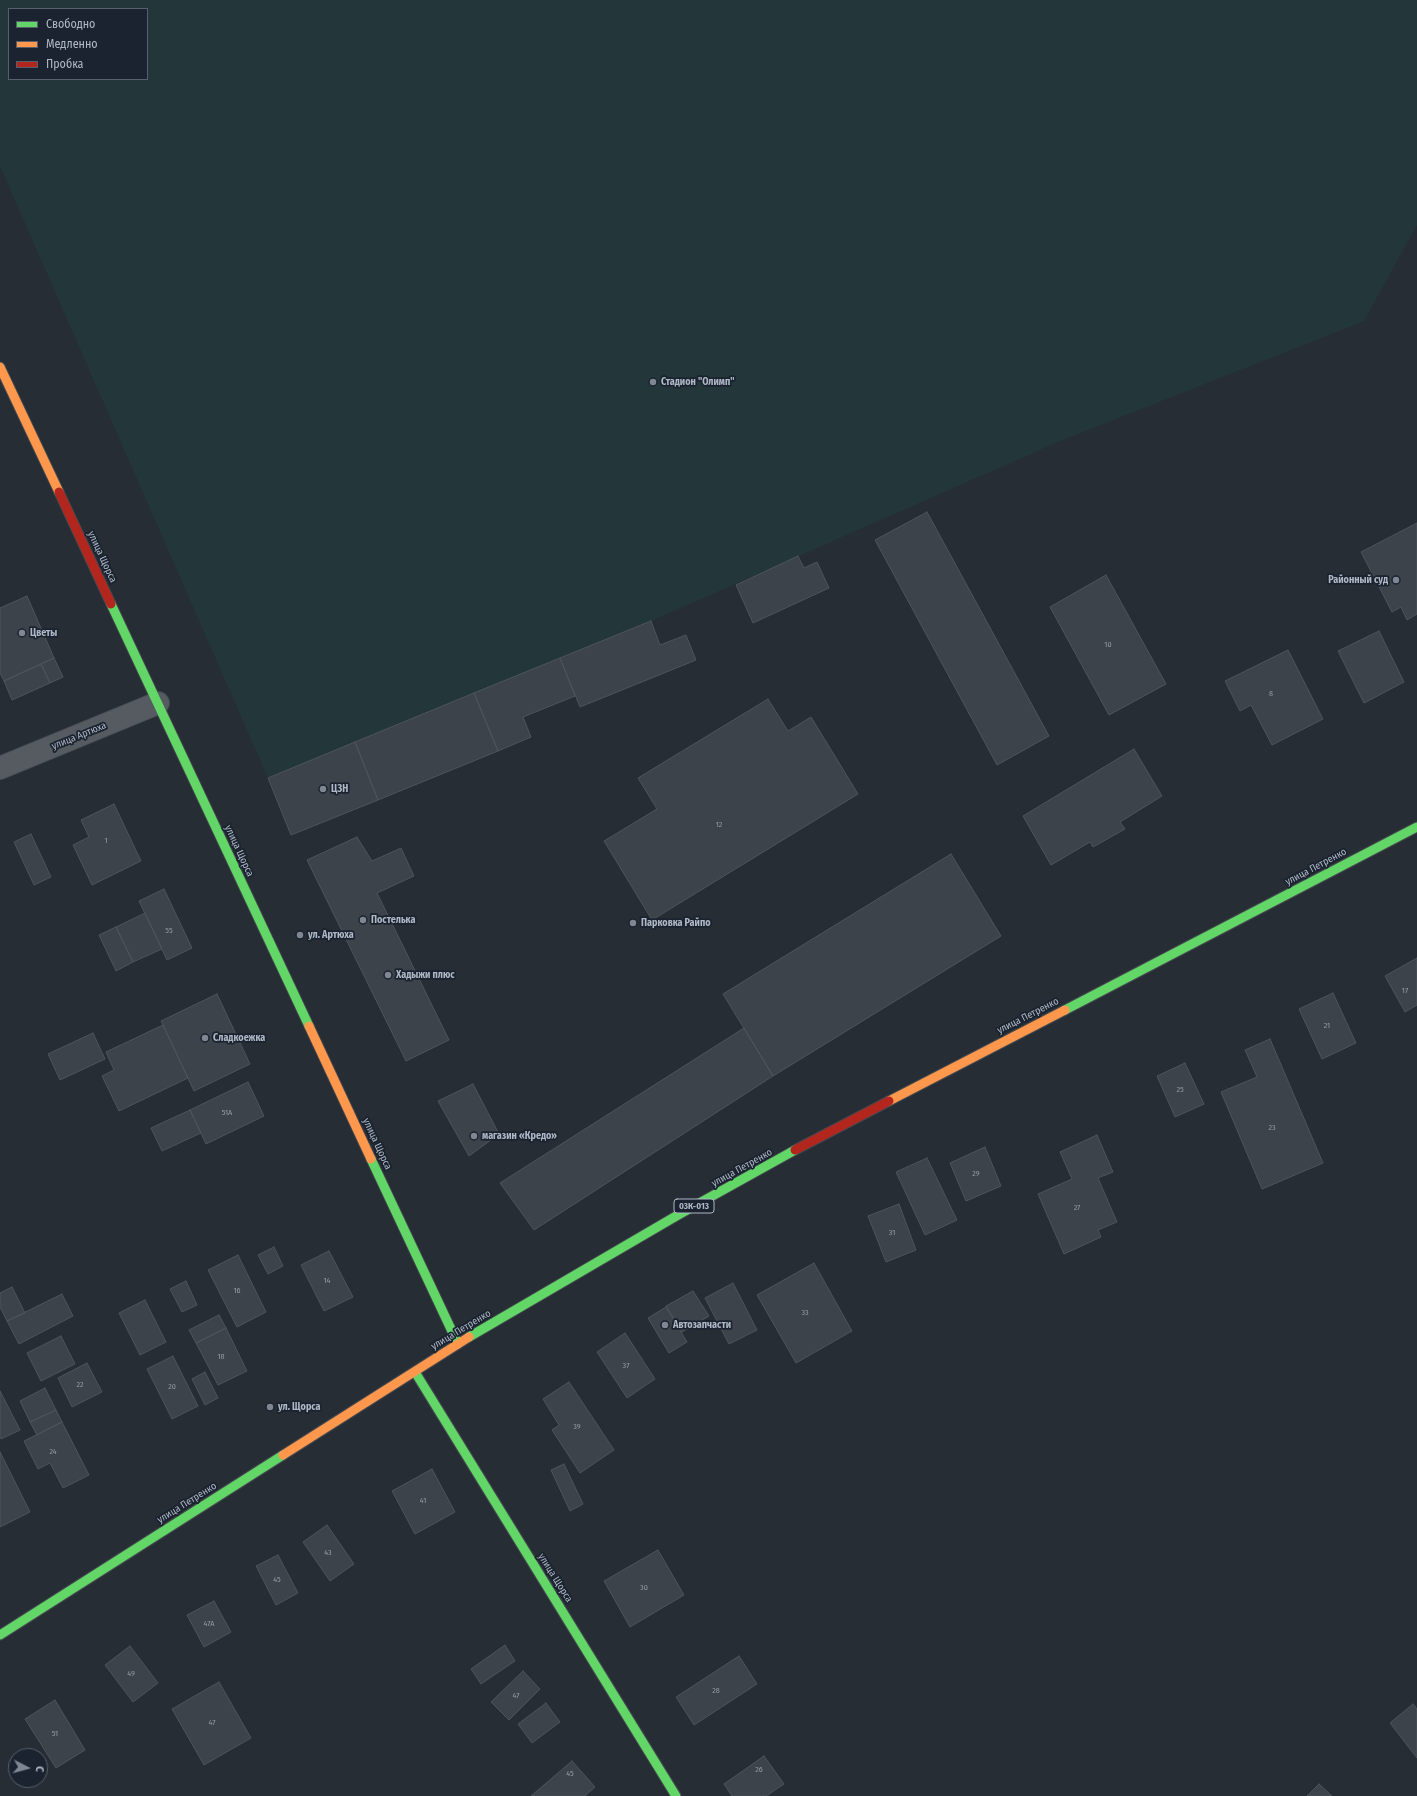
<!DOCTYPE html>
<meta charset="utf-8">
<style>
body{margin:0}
#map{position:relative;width:1417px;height:1796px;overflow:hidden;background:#262d34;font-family:"Fira Sans Condensed",sans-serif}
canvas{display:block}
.legend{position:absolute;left:8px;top:8px;width:140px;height:72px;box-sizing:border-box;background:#1a232f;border:1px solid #565f6b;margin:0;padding:5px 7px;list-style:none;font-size:12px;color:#afb8c6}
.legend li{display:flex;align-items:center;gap:8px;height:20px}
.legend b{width:20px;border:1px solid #565f6b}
.north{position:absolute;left:8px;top:1748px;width:40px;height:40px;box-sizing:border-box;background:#1a232f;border:1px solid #565f6b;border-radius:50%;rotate:96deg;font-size:11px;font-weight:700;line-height:16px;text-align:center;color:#afb8c6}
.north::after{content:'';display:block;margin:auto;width:14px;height:18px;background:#7f8793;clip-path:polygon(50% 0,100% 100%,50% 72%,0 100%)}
</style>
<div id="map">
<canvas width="1417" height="1796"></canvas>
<ul class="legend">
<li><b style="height:5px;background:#63d668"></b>Свободно</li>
<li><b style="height:5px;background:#ff974d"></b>Медленно</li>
<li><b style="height:5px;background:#b3261e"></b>Пробка</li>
</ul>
<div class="north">С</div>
</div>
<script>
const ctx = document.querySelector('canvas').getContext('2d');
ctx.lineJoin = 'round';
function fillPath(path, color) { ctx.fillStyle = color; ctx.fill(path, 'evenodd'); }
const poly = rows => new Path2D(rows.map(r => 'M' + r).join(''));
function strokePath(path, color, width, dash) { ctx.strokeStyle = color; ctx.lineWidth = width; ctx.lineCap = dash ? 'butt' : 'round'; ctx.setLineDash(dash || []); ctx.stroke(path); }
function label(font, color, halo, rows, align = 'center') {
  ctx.font = font + ' "Fira Sans Condensed",sans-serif'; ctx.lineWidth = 3.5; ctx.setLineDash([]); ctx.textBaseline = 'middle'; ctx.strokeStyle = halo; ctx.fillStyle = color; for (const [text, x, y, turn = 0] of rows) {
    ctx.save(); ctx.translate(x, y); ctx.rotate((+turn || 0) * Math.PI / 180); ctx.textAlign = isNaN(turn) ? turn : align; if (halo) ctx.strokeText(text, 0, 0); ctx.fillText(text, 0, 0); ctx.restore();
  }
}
const green = poly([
 [0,0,1417,0,1417,225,1364,321,1058,442,651,621,268,778,0,166],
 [9,9,147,9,147,79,9,79]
]);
const building = poly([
 [927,512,1049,736,997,765,875,540,927,512],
 [1417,523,1417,614,1407,620,1401,607,1392,612,1361,552,1417,523],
 [798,556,804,568,817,562,829,588,753,623,736,585,798,556],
 [1106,575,1166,684,1109,715,1050,607,1106,575],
 [27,596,54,658,4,681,0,673,0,608,27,596],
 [651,621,660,645,686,635,696,660,580,707,560,658,651,621],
 [1379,631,1404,682,1364,703,1338,651,1379,631],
 [1288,650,1323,719,1272,745,1251,705,1240,711,1225,681,1288,650],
 [54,658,63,677,50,683,41,664,54,658],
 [560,658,575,696,523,717,531,737,498,751,474,693,560,658],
 [41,664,50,683,12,700,4,681,41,664],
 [474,693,498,751,378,800,355,742,474,693],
 [768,699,788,731,811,717,858,794,652,920,604,841,657,809,638,778,768,699],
 [355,742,378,800,291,835,268,778,355,742],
 [1134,749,1162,796,1120,822,1125,829,1093,847,1090,842,1051,865,1023,816,1134,749],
 [114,804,141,861,92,885,73,845,89,837,81,820,114,804],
 [31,834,51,877,34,885,14,842,31,834],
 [357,837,372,861,401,848,414,876,377,893,449,1040,406,1061,307,860,357,837],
 [951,854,1001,936,773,1076,723,994,951,854],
 [164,889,192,948,167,960,139,901,164,889],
 [145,913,162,949,133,962,116,927,145,913],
 [116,927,133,962,116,971,99,935,116,927],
 [1417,958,1417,1005,1405,1012,1385,976,1417,958],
 [1333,993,1356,1043,1322,1059,1299,1009,1333,993],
 [217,994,250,1064,194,1091,161,1021,217,994],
 [163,1025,188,1078,119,1111,102,1076,114,1070,106,1052,163,1025],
 [744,1028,773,1076,534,1230,500,1183,744,1028],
 [93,1033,105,1059,60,1080,48,1054,93,1033],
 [1270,1039,1323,1163,1262,1189,1221,1092,1257,1077,1245,1050,1270,1039],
 [1185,1063,1204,1104,1175,1117,1157,1076,1185,1063],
 [248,1082,264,1116,206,1144,190,1110,248,1082],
 [473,1084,499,1134,469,1156,438,1101,473,1084],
 [190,1110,201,1133,162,1151,151,1128,190,1110],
 [1097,1135,1113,1172,1098,1178,1117,1222,1098,1230,1101,1237,1064,1254,1038,1194,1072,1179,1060,1152,1097,1135],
 [985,1147,1001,1186,966,1201,950,1163,985,1147],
 [927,1158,957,1220,925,1235,896,1172,927,1158],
 [899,1204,916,1250,886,1262,868,1216,899,1204],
 [274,1247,283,1266,268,1274,258,1255,274,1247],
 [329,1251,353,1297,324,1311,301,1265,329,1251],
 [238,1255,266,1312,237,1327,208,1270,238,1255],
 [814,1263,852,1331,796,1363,757,1295,814,1263],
 [186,1281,197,1305,182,1312,170,1289,186,1281],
 [733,1283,757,1330,729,1344,705,1298,733,1283],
 [12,1287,25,1313,7,1321,0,1307,0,1293,12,1287],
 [693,1291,709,1316,682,1332,666,1306,693,1291],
 [62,1294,73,1316,19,1344,7,1321,62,1294],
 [145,1300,166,1342,140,1355,119,1313,145,1300],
 [666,1307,687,1342,669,1353,648,1318,666,1307],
 [219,1315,226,1328,196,1343,189,1330,219,1315],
 [226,1328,247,1371,218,1385,196,1343,226,1328],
 [625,1333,655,1379,627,1398,597,1352,625,1333],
 [61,1336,75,1364,41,1381,27,1353,61,1336],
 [173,1356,198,1406,172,1419,147,1369,173,1356],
 [87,1363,102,1392,72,1407,58,1378,87,1363],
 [205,1372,218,1398,205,1405,192,1379,205,1372],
 [569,1382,614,1450,580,1473,552,1430,559,1425,543,1399,569,1382],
 [45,1388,56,1410,30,1422,20,1401,45,1388],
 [0,1391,20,1430,1,1439,0,1437,0,1391],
 [56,1410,62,1422,37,1435,30,1422,56,1410],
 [62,1422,89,1475,63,1488,50,1463,38,1469,24,1441,62,1422],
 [0,1452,30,1512,0,1527,0,1452],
 [564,1464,583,1504,570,1511,551,1470,564,1464],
 [432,1469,455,1512,415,1534,392,1491,432,1469],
 [327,1525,354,1564,330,1581,303,1542,327,1525],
 [658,1550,684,1595,630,1627,604,1581,658,1550],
 [278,1555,298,1593,276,1605,256,1566,278,1555],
 [214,1601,231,1632,204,1647,187,1615,214,1601],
 [505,1645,515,1661,481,1684,471,1669,505,1645],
 [130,1646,158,1683,133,1702,105,1665,130,1646],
 [739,1656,757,1684,694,1725,676,1697,739,1656],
 [523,1671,540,1689,509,1720,491,1702,523,1671],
 [219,1682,251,1738,204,1765,172,1709,219,1682],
 [55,1700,85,1750,56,1768,25,1719,55,1700],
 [546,1703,560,1722,532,1743,518,1724,546,1703],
 [1413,1704,1417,1709,1417,1758,1390,1723,1413,1704],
 [764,1756,784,1784,766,1796,732,1796,724,1784,764,1756],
 [572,1761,595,1787,585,1796,531,1796,572,1761],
 [1319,1784,1332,1796,1307,1796,1319,1784]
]);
const street = poly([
 [0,768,158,703]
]);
const fast = poly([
 [111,604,309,1026],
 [1065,1010,1417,827],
 [371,1159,458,1344],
 [469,1337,678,1215,795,1150],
 [415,1372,676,1796],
 [0,1635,283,1455]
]);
const slow = poly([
 [0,367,59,492],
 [309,1026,371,1159],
 [889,1101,1065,1010],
 [283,1455,469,1337]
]);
const jam = poly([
 [59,492,111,604],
 [795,1150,889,1101]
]);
const markers = [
 [653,382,4,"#7f8793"],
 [1396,580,4,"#7f8793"],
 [22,633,4,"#7f8793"],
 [323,789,4,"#7f8793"],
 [363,920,4,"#7f8793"],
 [633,923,4,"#7f8793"],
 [300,935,4,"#7f8793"],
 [388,975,4,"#7f8793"],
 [205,1038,4,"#7f8793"],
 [474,1136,4,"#7f8793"],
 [665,1325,4,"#7f8793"],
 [270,1407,4,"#7f8793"]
];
const numberNames = [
 ["10",1108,645],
 ["8",1271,694],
 ["12",719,825],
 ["1",106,841],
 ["55",169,931],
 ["17",1405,991],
 ["21",1327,1026],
 ["25",1180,1090],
 ["51А",227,1113],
 ["23",1272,1128],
 ["29",976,1174],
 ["27",1077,1208],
 ["31",892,1233],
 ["14",327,1281],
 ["16",237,1291],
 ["33",805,1313],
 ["18",221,1357],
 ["37",626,1366],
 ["22",80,1385],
 ["20",172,1387],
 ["39",577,1427],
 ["24",53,1452],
 ["41",423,1501],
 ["43",328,1553],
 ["45",277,1580],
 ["30",644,1588],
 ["47А",209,1624],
 ["49",131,1674],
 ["28",716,1691],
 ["47",516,1696],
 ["47",212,1723],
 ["51",55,1734],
 ["26",759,1770],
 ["45",570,1774]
];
const shields = [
 [694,1206,40]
];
const shieldNames = [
 ["03К-013",694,1206]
];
const poiNames = [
 ["Стадион \"Олимп\"",661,382],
 ["Районный суд",1388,580,"right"],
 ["Цветы",30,633],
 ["ЦЗН",331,789],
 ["Постелька",371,920],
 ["Парковка Райпо",641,923],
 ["ул. Артюха",308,935],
 ["Хадыжи плюс",396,975],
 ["Сладкоежка",213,1038],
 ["магазин «Кредо»",482,1136],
 ["Автозапчасти",673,1325],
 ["ул. Щорса",278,1407]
];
const streetNames = [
 ["улица Щорса",102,557,65],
 ["улица Артюха",79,736,-22],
 ["улица Щорса",239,851,65],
 ["улица Петренко",1316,867,-28],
 ["улица Петренко",1028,1016,-27],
 ["улица Щорса",377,1144,65],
 ["улица Петренко",742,1168,-29],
 ["улица Петренко",461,1330,-31],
 ["улица Петренко",187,1503,-32],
 ["улица Щорса",555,1578,58]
];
fillPath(green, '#23373a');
fillPath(building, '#3d434a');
strokePath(building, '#4e545c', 1);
strokePath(street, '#44494f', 24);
strokePath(fast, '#44494f', 11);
strokePath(slow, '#44494f', 11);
strokePath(jam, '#44494f', 11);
strokePath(street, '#565b62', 22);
strokePath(fast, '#63d668', 9);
strokePath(slow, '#ff974d', 9);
strokePath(jam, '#b3261e', 9);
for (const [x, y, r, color] of markers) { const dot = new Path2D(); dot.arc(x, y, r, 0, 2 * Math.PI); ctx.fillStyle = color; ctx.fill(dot); strokePath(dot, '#1a232f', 1.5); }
label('8px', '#929ba7', null, numberNames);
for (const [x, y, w] of shields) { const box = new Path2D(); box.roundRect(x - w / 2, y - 7, w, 14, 3); ctx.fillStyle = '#1a232f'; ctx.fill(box); strokePath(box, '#afb8c6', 1); }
label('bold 9px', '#afb8c6', null, shieldNames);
label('bold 10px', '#afb8c6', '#1a232f', poiNames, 'left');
label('10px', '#afb8c6', '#1a232f', streetNames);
</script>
